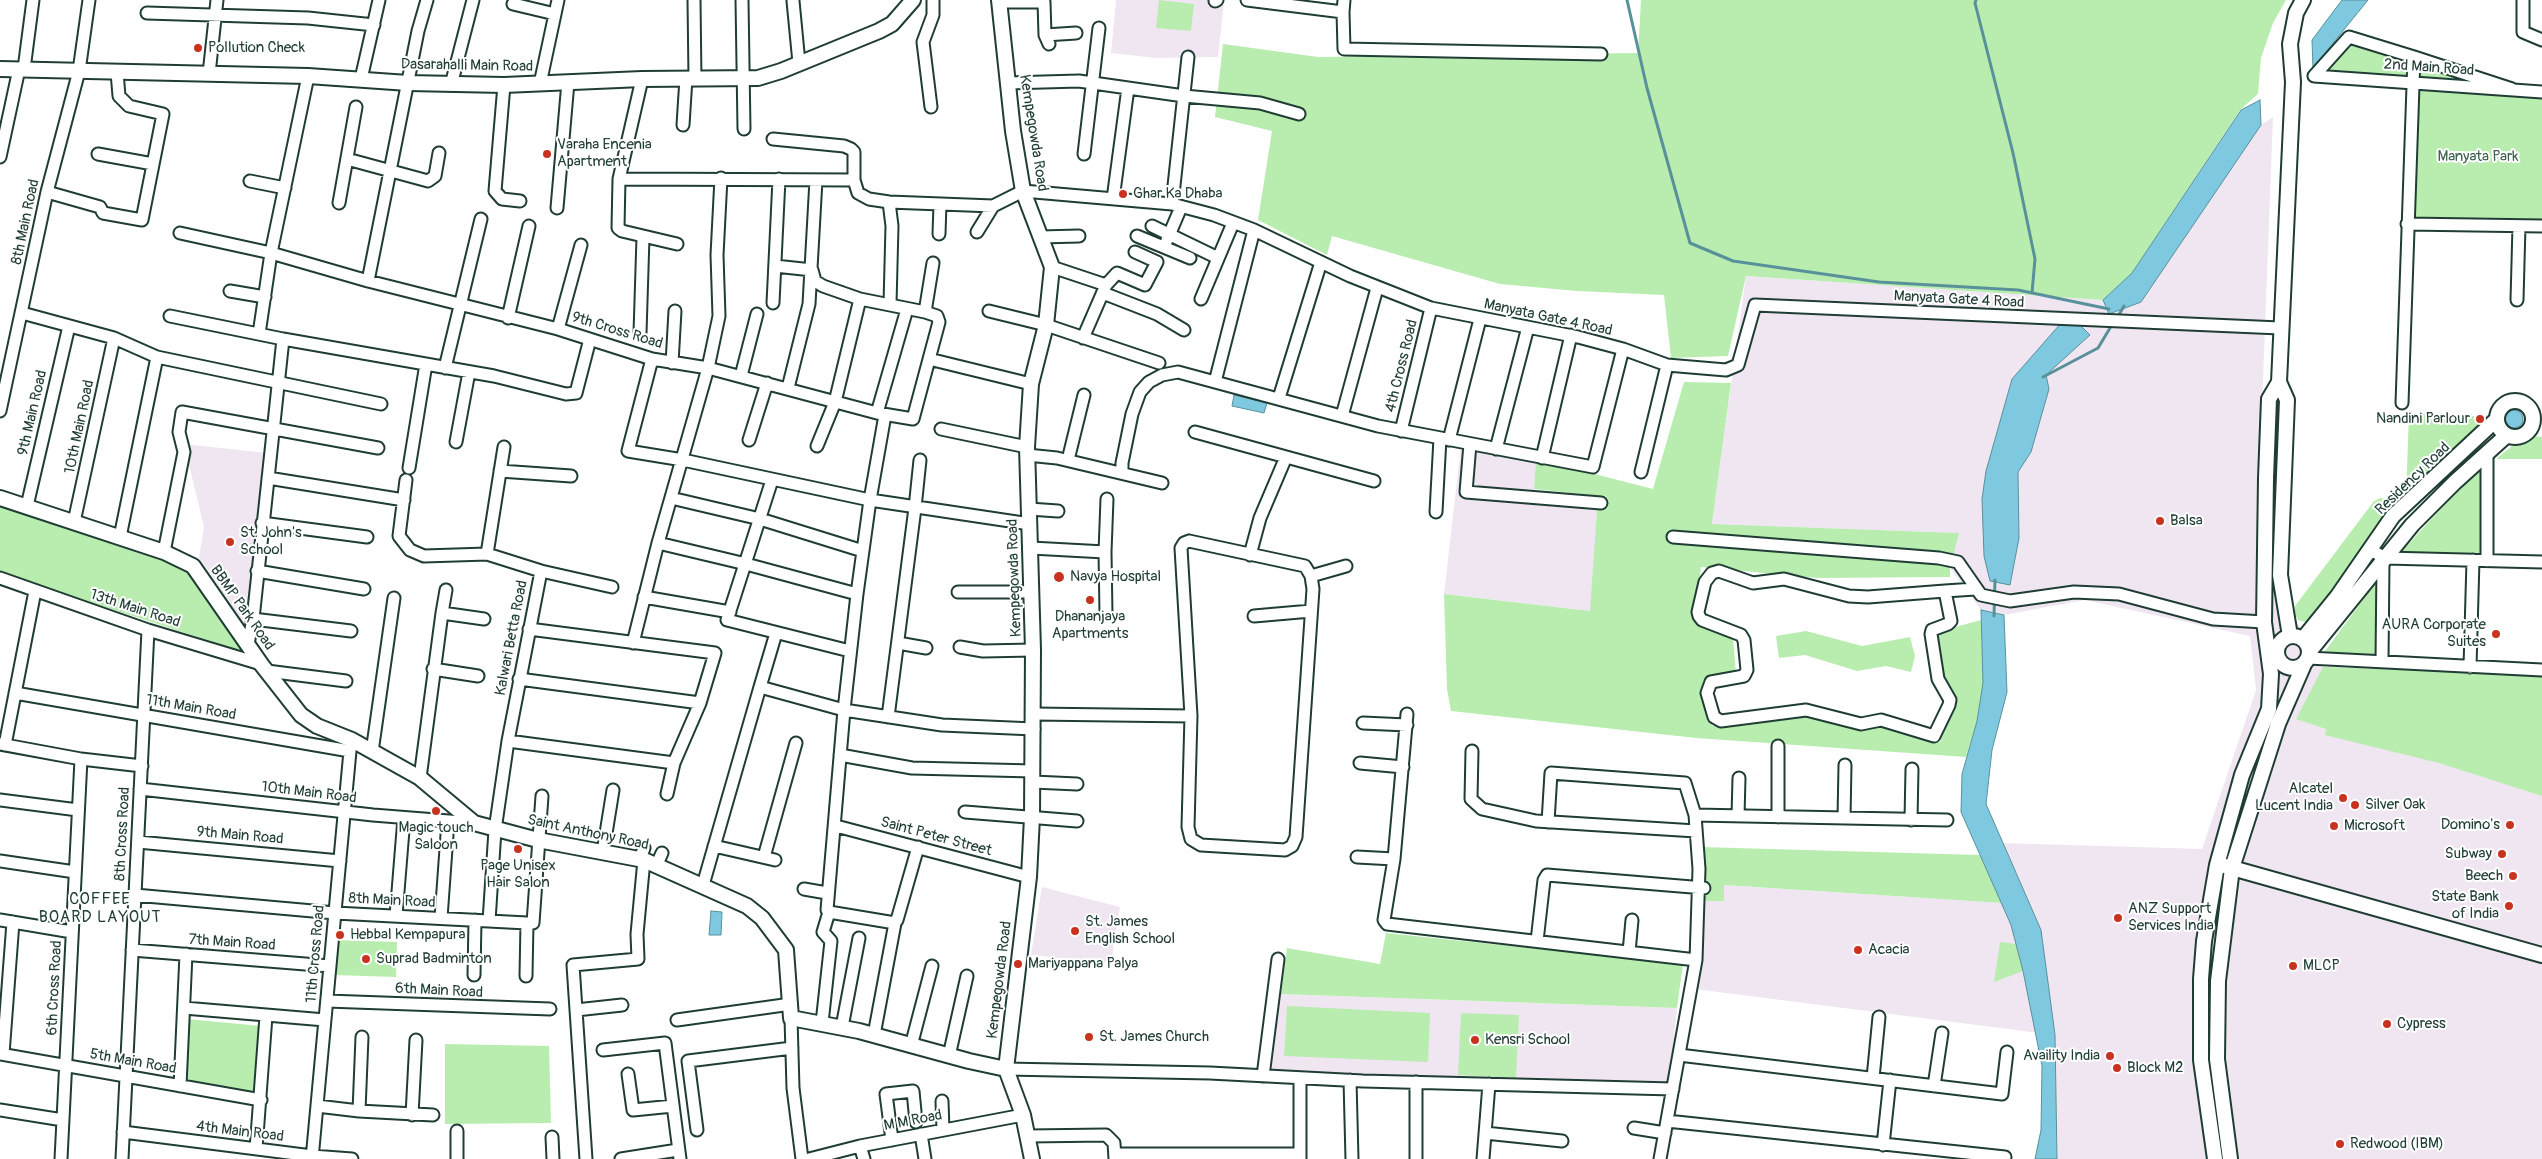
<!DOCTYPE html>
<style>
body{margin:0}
canvas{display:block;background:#fff}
</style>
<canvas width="2542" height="1159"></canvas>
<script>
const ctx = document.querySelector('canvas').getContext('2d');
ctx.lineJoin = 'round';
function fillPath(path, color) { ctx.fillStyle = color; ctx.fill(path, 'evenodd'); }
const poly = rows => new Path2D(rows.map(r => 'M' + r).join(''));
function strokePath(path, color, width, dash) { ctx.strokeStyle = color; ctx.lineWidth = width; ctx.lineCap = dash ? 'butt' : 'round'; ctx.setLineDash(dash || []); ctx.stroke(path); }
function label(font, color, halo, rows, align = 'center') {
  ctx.font = font + ' Pangolin,sans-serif'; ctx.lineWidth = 4; ctx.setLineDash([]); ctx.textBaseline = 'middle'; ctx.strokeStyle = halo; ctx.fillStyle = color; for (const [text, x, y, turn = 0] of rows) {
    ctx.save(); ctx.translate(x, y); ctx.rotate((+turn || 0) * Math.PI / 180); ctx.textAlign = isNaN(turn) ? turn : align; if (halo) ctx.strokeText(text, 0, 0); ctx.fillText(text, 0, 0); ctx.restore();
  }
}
const built = poly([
 [1116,0,1207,0,1224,2,1218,57,1156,58,1111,53],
 [2273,117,2260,459,2292,614,2323,667,2542,675,2542,1159,2057,1159,2055,1035,1695,989,1702,901,1723,885,2002,903,2011,925,2040,929,2002,843,2202,849,2256,690,2250,636,2085,600,2004,615,1981,610,1950,568,1958,533,1712,524,1746,276,2103,300,2109,313,2261,125],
 [184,444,267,453,247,629,199,557,204,527],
 [1461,446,1536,459,1534,490,1598,496,1591,611,1444,594],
 [1042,887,1120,907,1111,963,1031,955],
 [1281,994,1677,1008,1669,1087,1271,1072]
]);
const green = poly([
 [1159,0,1194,4,1191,31,1156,28],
 [1641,0,2286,0,2273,23,2261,58,2258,94,2240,110,2132,273,2103,300,1746,276,1728,356,1671,358,1664,295,1577,291,1500,284,1332,236,1327,255,1258,220,1272,131,1215,117,1223,44,1318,57,1638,53],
 [2352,44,2409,60,2408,76,2326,71],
 [2417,60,2497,86,2416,79],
 [2417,85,2542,97,2542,222,2412,221],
 [1684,382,1731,383,1712,524,1959,533,1950,568,1950,577,1818,578,1701,567,1695,620,1733,638,1736,674,1703,681,1712,726,1807,713,1857,729,1885,725,1940,742,1955,697,1943,678,1937,632,1981,620,1983,683,1977,721,1966,757,1696,738,1451,711,1447,689,1444,594,1590,611,1598,496,1534,489,1536,459,1653,489],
 [2409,413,2490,417,2406,498],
 [2534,436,2542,437,2542,459,2496,459,2512,446,2523,445],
 [2483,463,2482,554,2401,552],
 [2380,498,2387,499,2393,506,2311,621,2305,622,2298,620,2294,613,2295,606,2374,501],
 [0,502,166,557,190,571,244,652,0,573],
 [2379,578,2377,656,2323,654],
 [1806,631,1862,646,1910,637,1915,656,1911,672,1886,666,1857,671,1805,655,1779,658,1776,636],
 [2323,667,2542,675,2542,796,2439,763,2325,735,2326,729,2296,719],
 [1700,847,1980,855,2002,903,1724,885,1724,901,1702,901],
 [1386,933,1683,964,1677,1008,1281,994,1287,948,1380,964],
 [335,940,397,942,396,977,334,975],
 [2000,942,2017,944,2023,971,1994,982],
 [1287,1006,1430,1013,1428,1062,1284,1056],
 [1461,1013,1519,1015,1516,1078,1458,1075],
 [187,1019,261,1026,259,1094,184,1082],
 [445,1044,549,1046,551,1123,445,1124]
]);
const water = poly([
 [2342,0,2368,0,2313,68,2312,40,2342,0],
 [2260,100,2261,125,2141,302,2109,314,2103,300,2132,273,2241,110,2260,100],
 [2069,314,2090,335,2046,375,2049,389,2031,452,2018,472,2019,538,2010,585,1990,581,1984,556,1982,499,1986,471,2012,379,2069,314],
 [1234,395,1267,403,1264,413,1232,406,1234,395],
 '2505 419a9 9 0 1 1 18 0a9 9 0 1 1-18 0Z',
 [1981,610,2004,615,2007,692,1992,750,1986,804,2041,930,2055,1035,2057,1159,2035,1159,2041,1130,2042,1066,2023,971,2011,925,1961,812,1962,774,1977,721,1983,683,1981,610],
 [711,911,722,912,721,935,709,935,711,911]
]);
const stream = poly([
 [1627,0,1647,88,1690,243,1733,261,1879,282,2018,290,2109,309],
 [1976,0,1975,3,2013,153,2035,259,2032,293],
 [2117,318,2124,306],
 [2043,377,2098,348,2113,323],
 [1994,616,1995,580]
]);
const minor = poly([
 [694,0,695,79],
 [742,0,744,129],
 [1247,0,1343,12,1344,0],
 [2523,0,2523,32,2542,40],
 [793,1,799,63],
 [1215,1,1217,0],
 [999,2,1044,2,1045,35,1049,44],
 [513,4,555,14],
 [1343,12,1344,49,1601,54],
 [147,13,308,18,374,25],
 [1045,35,1076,33],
 [24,69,33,0],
 [209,74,217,0],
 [2314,76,2542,92],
 [2314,76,2349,37,2414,57],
 [361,79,379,0],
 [642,79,619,179,854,180,858,193,869,199,889,202,993,206,1023,191,1172,204,1214,215,1254,230,1350,276,1431,308,1578,337,1623,349,1667,365,1726,370,1738,365,1755,305,2280,328],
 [1008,83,1079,81,1184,96,1260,103,1299,114],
 [540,84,558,0],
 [451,85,473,0],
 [504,85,495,191,502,199,520,201],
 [931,107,923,42,933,15,933,0],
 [683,125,686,78],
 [773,139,844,146,851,149,854,152,854,180],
 [98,154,153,164],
 [1084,154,1099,28],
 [0,157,19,69],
 [347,159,428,181,435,176,439,153],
 [619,179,618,228,622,231,677,244],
 [250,181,285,188],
 [47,192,100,207,103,213,142,220,163,114,129,106,119,96,117,72],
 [1113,199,1128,88],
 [889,202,892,226,890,304],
 [339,203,356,107],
 [1172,204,1188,57],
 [557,208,568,82],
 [2407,224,2542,226],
 [1152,226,1218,258],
 [977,232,993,206],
 [180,233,271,253,368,281,558,329,652,359,708,368,877,413,913,419,939,322,937,316,925,312,933,263],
 [939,234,940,204],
 [1137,236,1190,258],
 [1040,237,1079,236],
 [1167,240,1181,207],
 [775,266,812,270,815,281,823,286,860,299,925,312],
 [1052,267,1106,285],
 [368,281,418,31,427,0],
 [230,291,265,297],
 [1103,293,1157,314,1184,330],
 [1201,299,1233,223],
 [2517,300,2519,226],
 [773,303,779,179],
 [989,311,1046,325,1159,363],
 [22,313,114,338,157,357,381,404],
 [170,316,283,339,494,376,566,394,576,393,590,339],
 [508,318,529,226],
 [558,329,581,245],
 [640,333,643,237],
 [259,334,271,253,308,76],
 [1083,338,1106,285,1117,273,1145,285,1157,262,1135,252],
 [652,359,628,451,683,460,870,500,1030,524],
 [929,359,1031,384],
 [672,363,675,311],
 [445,368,481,219],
 [741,376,757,314],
 [1215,382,1254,230],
 [788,388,809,304,816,180],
 [1279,398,1321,262],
 [2402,403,2414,57,2512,89],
 [0,411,47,192,79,71,89,0],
 [877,413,907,309],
 [885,415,870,500,857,594,844,710,827,910,829,912,895,923,897,920,918,847],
 [1342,416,1377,288],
 [941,429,1027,447],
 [1401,431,1431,308],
 [1195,432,1374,481],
 [749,440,767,383],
 [1449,440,1480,319],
 [456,442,469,372],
 [1470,444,1466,492,1601,503],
 [817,446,835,402,860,299],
 [1496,449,1528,327],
 [2487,454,2487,561],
 [1027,455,1057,458,1162,483],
 [1542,458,1571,335],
 [1068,460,1084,395],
 [409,468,426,364],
 [500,471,571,476],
 [1641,472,1667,365],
 [1122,473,1122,463,1132,414,1140,392,1149,382,1162,375,1178,372,1378,426,1593,467,1623,349],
 [268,478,404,500],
 [406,480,399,536,410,550,424,556,487,554,541,571,508,741,495,830,489,921],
 [772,480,727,620,850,651],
 [671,498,760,519,863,551],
 [27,506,69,326],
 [1029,509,1058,511],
 [1436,512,1440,438],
 [74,522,114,338],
 [262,523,367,537],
 [120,537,157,357],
 [1673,537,1939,558,1958,562,1981,595,2010,601,2074,592,2119,594,2213,619,2264,622],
 [1189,541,1305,566,1311,576,1313,589,1296,837,1292,846,1285,850,1201,845,1191,839,1188,827,1191,716,1181,548,1184,543,1189,541],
 [658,543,746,564,857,594],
 [1031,548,1105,552,1106,614],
 [2370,550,2386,558,2542,562],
 [164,552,184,452,179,432,182,412,378,448],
 [1105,552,1107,499],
 [487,554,504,447],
 [1250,555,1260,518,1286,457],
 [257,571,364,589],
 [541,571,612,587],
 [1311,576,1346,566],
 [0,578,148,630,261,664],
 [1945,591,1868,597,1849,596,1784,579,1753,583,1719,571,1712,573,1705,582,1698,612,1699,616,1702,620,1741,635,1744,640,1747,670,1744,676,1711,682,1707,693,1714,717,1721,721,1806,710,1861,724,1881,720,1934,736,1949,705,1950,700,1938,679,1931,634,1932,630,1948,624,1951,621,1945,591,1975,589],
 [958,592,1032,592],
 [644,597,730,612],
 [442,613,446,590],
 [1254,616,1311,611],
 [253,619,351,631],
 [529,629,715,653,700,703,674,763,667,794],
 [776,633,760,687,844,710,942,725,1034,729],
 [633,643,658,543,708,368,719,316,717,255,721,178],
 [898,643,926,648],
 [248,644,253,619,283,339],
 [960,647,983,651,1033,650],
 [2308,658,2542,670],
 [2382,661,2383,562],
 [2470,667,2473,560],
 [433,669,478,676],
 [267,671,346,681],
 [519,679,700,703],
 [15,693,350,751,351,744],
 [1034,714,1191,716],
 [1407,714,1394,859,1384,920,1387,924,1696,960],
 [888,717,915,508,920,460],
 [1363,723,1407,725],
 [508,741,674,763],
 [0,744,81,759,142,766],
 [5,745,35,591],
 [1778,746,1778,817],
 [1472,751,1471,799,1482,809,1536,821,1696,831],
 [372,752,394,598],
 [840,755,912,768,1033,771],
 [1360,763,1403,767],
 [420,778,442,613,484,619],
 [1033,782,1077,784],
 [140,789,373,815,474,823],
 [0,800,78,810],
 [965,812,1077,821],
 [1695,815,1947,820],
 [1738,816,1739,778],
 [1844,818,1845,765],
 [1911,820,1912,769],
 [1548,822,1551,773,1685,783,1695,815,1699,869,1696,960,1660,1159],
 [836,826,1029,877],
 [138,842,340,861],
 [714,846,775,860],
 [603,852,613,790],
 [764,857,796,743],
 [1357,857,1394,859],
 [640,859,644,848],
 [0,861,75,872],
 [657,864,662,853],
 [703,885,760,687],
 [804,889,827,893],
 [135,895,335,913,527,923],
 [396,916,404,818],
 [441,918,448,821],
 [0,920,72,932],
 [1537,941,1544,880,1547,875,1704,888],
 [132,950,330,966],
 [1629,952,1632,920],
 [474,975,475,920],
 [526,976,527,923,533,923,542,796],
 [327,1001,550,1009],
 [184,1008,325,1020],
 [576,1010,622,1005],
 [791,1018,793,1088,802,1159],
 [677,1020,791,1004],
 [822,1023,831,941,823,932,829,912],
 [842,1027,859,938],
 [874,1035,895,923],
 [911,1046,932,966],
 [603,1050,665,1043,680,1159],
 [0,1054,261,1100],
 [3,1054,13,922],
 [1679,1055,2002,1094,2007,1052],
 [949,1056,967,976],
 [1006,1069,1210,1073,1363,1081,1673,1089],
 [628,1074,633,1110,673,1106],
 [1263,1076,1278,959],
 [1300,1078,1300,1159],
 [1873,1078,1879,1017],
 [1350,1080,1352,1159],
 [180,1086,186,954],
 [1934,1086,1942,1033],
 [942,1101,943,1130],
 [317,1106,359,1111,433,1115],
 [0,1110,63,1120],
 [359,1111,362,1037],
 [412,1115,416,1040],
 [1667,1121,2005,1157],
 [1634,1128,1665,1133],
 [697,1130,688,1061,792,1048],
 [457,1131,457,1159],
 [123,1132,312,1156,352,1159],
 [1485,1133,1562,1141],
 [921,1134,925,1159],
 [1028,1136,1106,1135,1114,1143,1115,1159],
 [552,1137,553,1159],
 [892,1140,886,1094,913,1091,916,1122],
 [1883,1145,1890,1080],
 [860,1146,864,1159],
 [256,1149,266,1016],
 [1115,1154,1300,1154],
 [61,1159,81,759],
 [122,1159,148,630],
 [312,1159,350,751],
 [586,1159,573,965,638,959,637,934,644,860],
 [621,1159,678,1150],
 [809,1159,860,1146,1023,1115],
 [1416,1159,1416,1082],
 [1483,1159,1489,1084]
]);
const tertiary = poly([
 [999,0,1013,131,1023,191,1052,267,1046,325,1031,384,1027,447,1033,650,1032,817,1029,877,1006,1069,1023,1115,1032,1159],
 [0,69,308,76,408,83,504,85,642,79,758,78,781,71,879,31,892,24,913,0],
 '2497 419a18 18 0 1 1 36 0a18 18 0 1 1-36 0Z',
 [0,498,164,552,193,566,261,664,301,715,317,726,352,740,420,778,474,823,538,840,644,860,747,906,762,918,786,950,791,1018,859,1031,969,1061,1006,1069],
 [2290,636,2280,575,2287,400,2279,382,2293,82,2290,44,2296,13,2303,0],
 '2277 652a16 16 0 1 1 32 0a16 16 0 1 1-32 0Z',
 [2303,639,2337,597,2393,516,2497,419],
 [2309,652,2412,525,2455,482,2507,435],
 [2225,866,2542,955],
 [2215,1159,2201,1060,2201,979,2204,941,2217,865,2242,775,2269,709,2271,674,2264,622,2266,478,2269,399,2279,382],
 [2230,1159,2217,1059,2218,981,2232,868,2278,724,2305,662]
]);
const markers = [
 [198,48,5,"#c8321e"],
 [547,154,5,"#c8321e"],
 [1123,194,5,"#c8321e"],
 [2480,419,5,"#c8321e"],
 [2160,521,5,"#c8321e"],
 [230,542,5,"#c8321e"],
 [1059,577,6,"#c8321e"],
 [1090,600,5,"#c8321e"],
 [2496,634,5,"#c8321e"],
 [2343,798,5,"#c8321e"],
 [2355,805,5,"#c8321e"],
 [436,811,5,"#c8321e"],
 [2510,825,5,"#c8321e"],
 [2334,826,5,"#c8321e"],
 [518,849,5,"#c8321e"],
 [2502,854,5,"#c8321e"],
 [2513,876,5,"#c8321e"],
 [2509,906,5,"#c8321e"],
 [2118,918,5,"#c8321e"],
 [1075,931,5,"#c8321e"],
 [340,935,5,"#c8321e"],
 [1858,950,5,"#c8321e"],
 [366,959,5,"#c8321e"],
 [1018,964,5,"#c8321e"],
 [2293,966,5,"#c8321e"],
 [2387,1024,5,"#c8321e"],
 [1089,1037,5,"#c8321e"],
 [1475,1040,5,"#c8321e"],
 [2110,1056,5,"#c8321e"],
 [2117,1068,5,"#c8321e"],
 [2340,1144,5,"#c8321e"]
];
const poiNames = [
 ["Pollution Check",208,48],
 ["Varaha Encenia",557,145],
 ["Apartment",557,162],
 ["Ghar Ka Dhaba",1133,194],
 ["Nandini Parlour",2470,419,"right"],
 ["Balsa",2170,521],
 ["St. John's",240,533],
 ["School",240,550],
 ["Navya Hospital",1070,577],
 ["Dhananjaya",1090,617,"center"],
 ["Apartments",1090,634,"center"],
 ["AURA Corporate",2486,625,"right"],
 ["Suites",2486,642,"right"],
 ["Alcatel",2333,789,"right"],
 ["Lucent India",2333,806,"right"],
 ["Silver Oak",2365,805],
 ["Domino's",2500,825,"right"],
 ["Microsoft",2344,826],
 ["Magic touch",436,828,"center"],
 ["Saloon",436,845,"center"],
 ["Subway",2492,854,"right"],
 ["Page Unisex",518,866,"center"],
 ["Hair Salon",518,883,"center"],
 ["Beech",2503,876,"right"],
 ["State Bank",2499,897,"right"],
 ["of India",2499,914,"right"],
 ["ANZ Support",2128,909],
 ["Services India",2128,926],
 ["St. James",1085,922],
 ["English School",1085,939],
 ["Hebbal Kempapura",350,935],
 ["Acacia",1868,950],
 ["Suprad Badminton",376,959],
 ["Mariyappana Palya",1028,964],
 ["MLCP",2303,966],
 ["Cypress",2397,1024],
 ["St. James Church",1099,1037],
 ["Kensri School",1485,1040],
 ["Availity India",2100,1056,"right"],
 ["Block M2",2127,1068],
 ["Redwood (IBM)",2350,1144]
];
const streetNames = [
 ["Dasarahalli Main Road",467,66,1],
 ["2nd Main Road",2429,68,4],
 ["Kempegowda Road",1033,133,81],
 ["8th Main Road",26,222,-78],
 ["Manyata Gate 4 Road",1959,300,3],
 ["Manyata Gate 4 Road",1548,318,12],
 ["9th Cross Road",617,331,17],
 ["4th Cross Road",1402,366,-76],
 ["9th Main Road",33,413,-77],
 ["10th Main Road",80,427,-78],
 ["Residency Road",2413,479,-44],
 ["Kempegowda Road",1015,578,-92],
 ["BBMP Park Road",242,608,55],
 ["13th Main Road",135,609,18],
 ["Kalwari Betta Road",512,638,-79],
 ["11th Main Road",191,708,10],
 ["10th Main Road",309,793,7],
 ["Saint Anthony Road",588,833,12],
 ["8th Cross Road",123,834,-87],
 ["9th Main Road",240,836,5],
 ["Saint Peter Street",936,837,15],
 ["8th Main Road",392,901,3],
 ["7th Main Road",232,943,4],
 ["11th Cross Road",316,954,-85],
 ["Kempegowda Road",1000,980,-83],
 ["6th Cross Road",55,988,-87],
 ["6th Main Road",439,991,3],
 ["5th Main Road",133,1062,10],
 ["M M Road",913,1121,-11],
 ["4th Main Road",240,1132,7]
];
const parkNames = [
 ["Manyata Park",2478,157]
];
const neighbourhoodNames = [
 ["COFFEE",100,900],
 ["BOARD LAYOUT",100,918]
];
fillPath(built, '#f0e6f2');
fillPath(green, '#b8edaf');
fillPath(water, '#7fc9e0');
strokePath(water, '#59919b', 1);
strokePath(stream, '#59919b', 3);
strokePath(minor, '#1f3d34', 15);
strokePath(tertiary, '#1f3d34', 18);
strokePath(minor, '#fff', 11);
strokePath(tertiary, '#fff', 14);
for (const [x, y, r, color] of markers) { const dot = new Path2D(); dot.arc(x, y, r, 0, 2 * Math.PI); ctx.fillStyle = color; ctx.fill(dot); strokePath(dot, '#fff', 2); }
label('15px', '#1f3d34', '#fff', poiNames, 'left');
label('15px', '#1f3d34', '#fff', streetNames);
label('15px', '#3e604d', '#fff', parkNames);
ctx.letterSpacing = '1px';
label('16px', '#1f3d34', '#fff', neighbourhoodNames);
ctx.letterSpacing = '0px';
</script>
